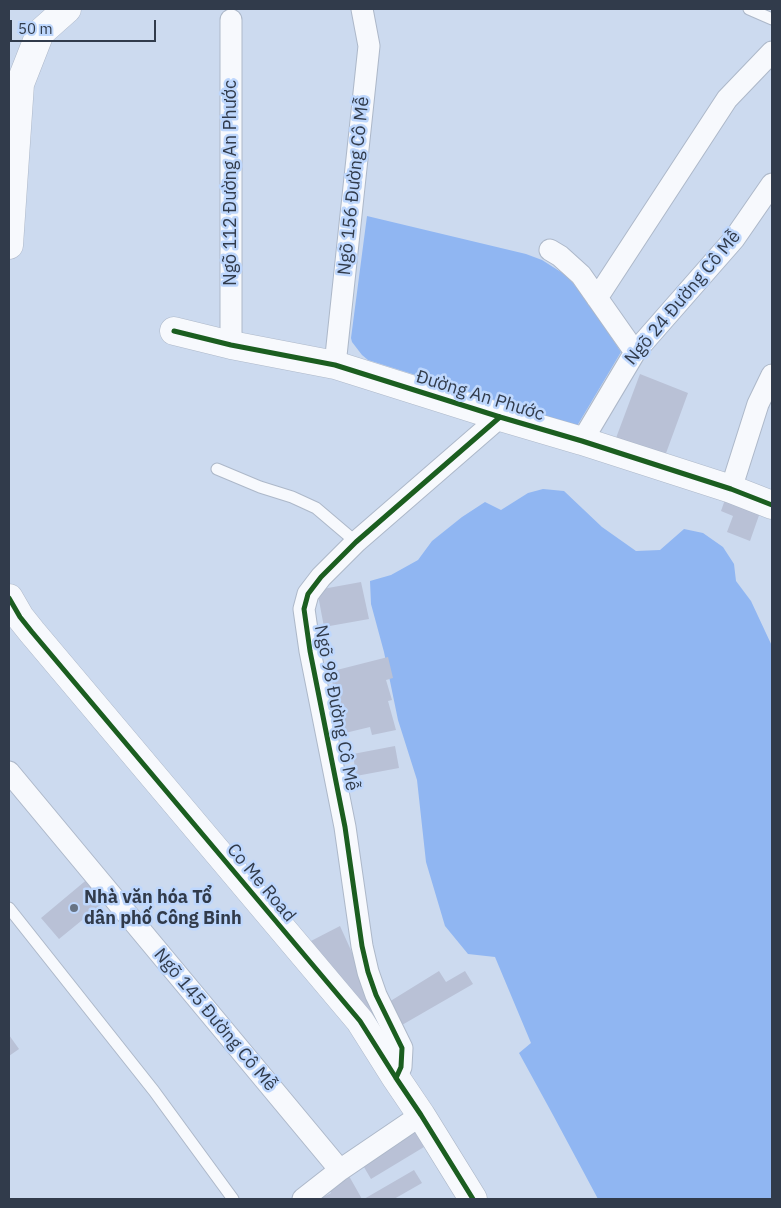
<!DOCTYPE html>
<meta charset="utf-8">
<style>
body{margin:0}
#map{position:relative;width:781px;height:1208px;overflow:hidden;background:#ccdaef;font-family:"IBM Plex Sans",sans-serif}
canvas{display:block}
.frame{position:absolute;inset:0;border:10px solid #313b4b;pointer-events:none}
.scale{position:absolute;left:10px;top:20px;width:146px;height:22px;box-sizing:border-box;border:2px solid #313b4b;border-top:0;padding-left:6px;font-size:15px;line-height:18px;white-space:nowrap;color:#313b4b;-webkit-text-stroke:4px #bed7fd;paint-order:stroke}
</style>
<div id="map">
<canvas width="781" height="1208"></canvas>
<div class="frame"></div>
<div class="scale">50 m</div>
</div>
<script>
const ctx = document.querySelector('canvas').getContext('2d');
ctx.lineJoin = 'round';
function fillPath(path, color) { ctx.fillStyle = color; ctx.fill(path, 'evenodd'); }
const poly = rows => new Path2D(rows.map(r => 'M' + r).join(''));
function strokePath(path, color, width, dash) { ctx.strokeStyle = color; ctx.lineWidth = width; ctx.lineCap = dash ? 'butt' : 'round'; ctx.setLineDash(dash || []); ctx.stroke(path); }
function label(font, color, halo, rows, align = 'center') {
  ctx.font = font + ' "IBM Plex Sans",sans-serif'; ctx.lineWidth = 5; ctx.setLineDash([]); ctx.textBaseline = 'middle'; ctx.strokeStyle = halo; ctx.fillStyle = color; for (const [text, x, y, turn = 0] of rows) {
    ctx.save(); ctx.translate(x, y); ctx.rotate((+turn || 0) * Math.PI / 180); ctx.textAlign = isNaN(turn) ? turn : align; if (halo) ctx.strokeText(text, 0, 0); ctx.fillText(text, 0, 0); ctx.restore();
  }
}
const water = poly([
 [367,216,526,254,542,260,564,274,573,283,590,305,621,352,577,426,368,360,362,355,352,342,351,338],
 [543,489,564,491,602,527,636,551,660,550,684,529,703,533,723,547,734,564,736,581,751,601,772,646,772,1199,598,1199,553,1115,519,1053,531,1043,495,957,468,954,445,926,426,862,417,780,398,720,384,652,371,604,370,581,391,575,418,560,432,541,462,517,485,502,501,510,528,493]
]);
const building = poly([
 [640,374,688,393,665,456,616,438],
 [728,491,763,504,750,541,727,532,733,516,721,511],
 [361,582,369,619,324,627,317,590],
 [388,657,393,678,386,680,392,700,388,701,396,730,372,735,370,727,345,733,332,681,323,684,321,674],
 [395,746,399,768,356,776,353,754],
 [90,877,108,899,59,939,41,918],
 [340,926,392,1041,309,942],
 [439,971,446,982,465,971,473,984,395,1029,384,1005],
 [9,1035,19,1049,9,1056],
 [414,1130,424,1147,371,1179,361,1162],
 [414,1170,422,1183,394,1199,364,1199],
 [349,1176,362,1199,320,1199,331,1193,328,1188]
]);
const service = poly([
 [749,9,772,19],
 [217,469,260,487,292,497,316,508,356,542],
 [9,908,154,1091,233,1199]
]);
const minor = poly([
 [231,20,231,345],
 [550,250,560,256,581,275,635,352],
 [597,298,727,99,772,52],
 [335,365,369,46,362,9],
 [582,441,635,352,734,239,772,184],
 [731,489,758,404,772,375],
 [9,772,340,1170,421,1115],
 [396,1078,401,1067,402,1048,376,995,368,972,362,946,345,827,310,651,304,609,308,594,321,577,356,542,500,417],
 [303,1199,340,1170]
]);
const tertiary = poly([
 [9,245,20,84,40,33,67,9],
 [174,331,231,345,335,365,500,417,582,441,731,489,772,505],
 [9,598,20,617,32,632,360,1021,396,1078,421,1115,473,1199]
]);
const cycleway = poly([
 [174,331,231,345,335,365,500,417,582,441,731,489,772,505],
 [9,598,20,617,32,632,360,1021,396,1078,421,1115,473,1199],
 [396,1078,401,1067,402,1048,376,995,368,972,362,946,345,827,310,651,304,609,308,594,321,577,356,542,500,417]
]);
const markers = [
 [74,908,5,"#677384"]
];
const streetNames = [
 ["Ngõ 112 Đường An Phước",231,183,-90],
 ["Ngõ 156 Đường Cô Mễ",354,186,-84],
 ["Ngõ 24 Đường Cô Mễ",683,298,-50],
 ["Đường An Phước",480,396,17],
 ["Ngõ 98 Đường Cô Mễ",336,708,79],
 ["Co Me Road",261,883,50],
 ["Ngõ 145 Đường Cô Mễ",215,1020,50]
];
const poiNames = [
 ["Nhà văn hóa Tổ",84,898],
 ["dân phố Công Binh",84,919]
];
fillPath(water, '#90b6f2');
fillPath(building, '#b9c1d6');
strokePath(service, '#adb8c9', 13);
strokePath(minor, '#adb8c9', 23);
strokePath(tertiary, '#adb8c9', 29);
strokePath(service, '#f7f9fd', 11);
strokePath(minor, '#f7f9fd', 21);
strokePath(tertiary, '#f7f9fd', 28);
strokePath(cycleway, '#1b5e20', 5);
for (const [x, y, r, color] of markers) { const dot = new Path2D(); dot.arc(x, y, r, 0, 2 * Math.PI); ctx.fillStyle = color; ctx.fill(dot); strokePath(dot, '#bed7fd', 2); }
label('18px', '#313b4b', '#bed7fd', streetNames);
label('bold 18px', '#313b4b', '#bed7fd', poiNames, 'left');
</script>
